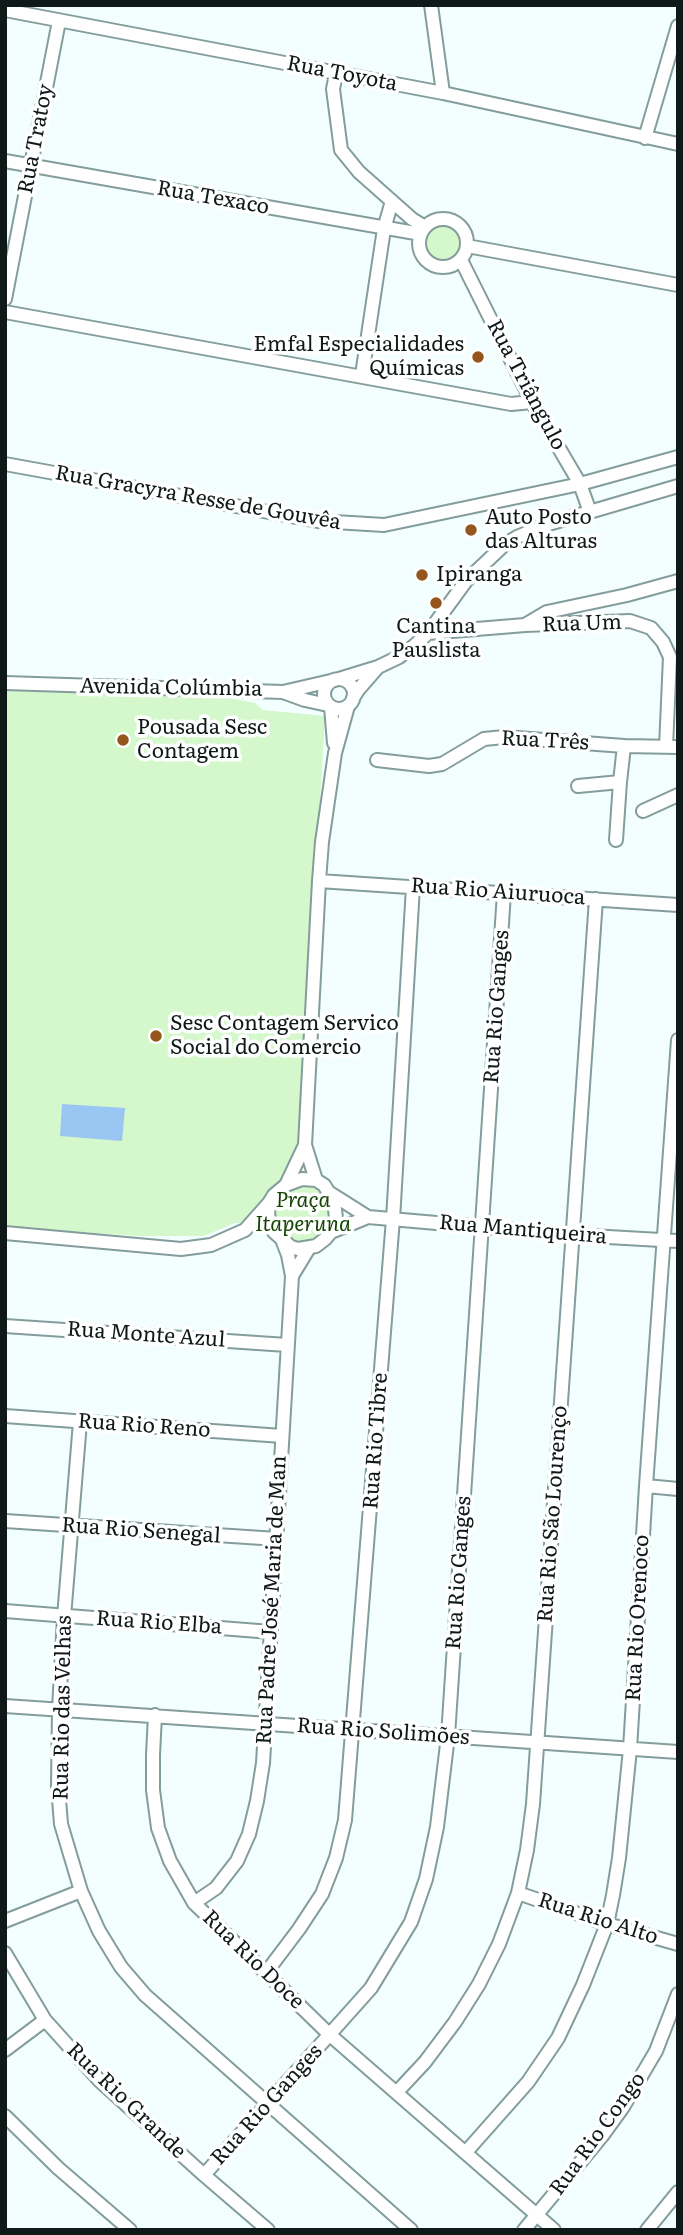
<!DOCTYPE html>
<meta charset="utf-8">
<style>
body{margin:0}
#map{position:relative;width:683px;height:2235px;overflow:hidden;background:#f3fefe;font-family:Literata,serif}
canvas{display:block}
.frame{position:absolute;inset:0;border:7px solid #0f1918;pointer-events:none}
</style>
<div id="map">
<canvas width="683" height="2235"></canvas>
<div class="frame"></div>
</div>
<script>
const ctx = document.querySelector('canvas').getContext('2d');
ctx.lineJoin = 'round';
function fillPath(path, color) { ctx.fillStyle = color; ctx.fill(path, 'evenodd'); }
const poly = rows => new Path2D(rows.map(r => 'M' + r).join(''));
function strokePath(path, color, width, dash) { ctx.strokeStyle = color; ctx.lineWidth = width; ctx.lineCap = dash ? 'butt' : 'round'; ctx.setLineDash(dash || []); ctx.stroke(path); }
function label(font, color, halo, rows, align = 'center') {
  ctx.font = font + ' Literata,serif'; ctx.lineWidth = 7; ctx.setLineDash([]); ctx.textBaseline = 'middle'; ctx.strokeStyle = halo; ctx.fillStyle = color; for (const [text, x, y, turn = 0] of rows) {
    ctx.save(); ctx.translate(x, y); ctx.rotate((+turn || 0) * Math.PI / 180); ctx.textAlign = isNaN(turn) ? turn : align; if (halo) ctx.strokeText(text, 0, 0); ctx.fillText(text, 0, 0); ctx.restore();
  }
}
const green = poly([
 '424 243a19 19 0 1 1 38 0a19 19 0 1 1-38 0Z',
 [5,683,113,694,216,695,255,703,263,710,325,716,300,1142,285,1180,254,1211,245,1223,235,1223,204,1236,138,1236,5,1227],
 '274 1213a29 29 0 1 1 58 0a29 29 0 1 1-58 0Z'
]);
const water = poly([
 [62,1104,125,1108,122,1141,60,1136]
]);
const minor = poly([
 [431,5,443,93],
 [5,10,443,93,678,144],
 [336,74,333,89,341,150,359,172,412,219,425,227],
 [645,138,678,26],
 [5,161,421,234],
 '419 243a24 24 0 1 1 48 0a24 24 0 1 1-48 0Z',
 [467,246,678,285],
 [461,260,532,402,580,484,590,512],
 [5,299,59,21],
 [5,312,511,404,532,402],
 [362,375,384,229,392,201],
 [5,464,318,521,384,525,580,484,678,457],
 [525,625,547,612,627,595,678,581],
 [428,633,525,625,630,621,651,628,663,642,670,657,666,747],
 [339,679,378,667,399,657,414,646,428,633,466,581,504,545,517,537,545,525,678,486],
 '324 694a15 15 0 1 1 30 0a15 15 0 1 1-30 0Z',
 [5,683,283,692,335,680],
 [283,692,305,700,328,705],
 [353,698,358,690,378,667],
 [331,707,334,743],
 [377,760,429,766,442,764,484,739,504,737,624,746,678,747],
 [578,786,620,782,624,746],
 [643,811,678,795],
 [616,840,620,782],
 [319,881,678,905],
 [302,1179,316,1180,324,1185,334,1201,336,1218,331,1232,325,1239,316,1246,298,1249,291,1247,274,1232,268,1215,269,1203,274,1195,286,1185,302,1179],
 [316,1180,305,1145,319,881,322,842,335,753,348,706],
 [286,1185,305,1145],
 [330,1193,368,1217],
 [331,1232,368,1217,573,1235,678,1241],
 [5,1233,181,1249,211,1245,245,1230,269,1203],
 [292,1276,309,1248],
 [5,1326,287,1345],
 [5,1416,282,1436],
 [80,1422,64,1617,59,1709,58,1787,61,1824,81,1891,99,1931,121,1967,145,1995,411,2230],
 [646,1486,678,1489],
 [5,1521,277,1539],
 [5,1611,271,1632],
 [5,1706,678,1752],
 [155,1715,153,1755,153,1790,158,1828,170,1861,194,1903,330,2035,554,2230],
 [518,1893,607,1924,678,1944],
 [194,1903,216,1888,237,1861,249,1834,257,1801,263,1763,292,1276,288,1255,283,1242],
 [5,1921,81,1891],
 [5,1953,45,2020,99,2080,204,2175,268,2230],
 [265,1974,299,1929,322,1894,336,1858,345,1820,393,1219,413,887],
 [5,2050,45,2020],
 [397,2092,425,2062,455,2022,479,1984,499,1944,518,1893,527,1850,533,1804,596,899],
 [5,2116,58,2168,130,2230],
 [466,2152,528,2082,558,2038,583,1985,607,1924,613,1895,619,1858,630,1749,646,1486,678,1040],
 [204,2175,371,1988,411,1922,426,1879,437,1827,448,1736,504,893],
 [524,2230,602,2136,623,2107,656,2051,678,1994],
 [647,2230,678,2192]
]);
const markers = [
 [478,357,7,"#95561d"],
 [471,530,7,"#95561d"],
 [422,575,7,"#95561d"],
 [436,603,7,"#95561d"],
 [123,740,7,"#95561d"],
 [156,1036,7,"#95561d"]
];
const streetNames = [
 ["Rua Toyota",342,74,11],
 ["Rua Tratoy",36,139,-79],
 ["Rua Texaco",213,198,10],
 ["Rua Triângulo",526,385,62],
 ["Rua Gracyra Resse de Gouvêa",198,498,10],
 ["Rua Um",582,624,-2],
 ["Avenida Colúmbia",171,688,1],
 ["Rua Três",545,741,3],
 ["Rua Rio Aiuruoca",498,892,4],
 ["Rua Rio Ganges",497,1007,-86],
 ["Rua Mantiqueira",523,1230,5],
 ["Rua Monte Azul",146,1335,4],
 ["Rua Rio Reno",144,1426,4],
 ["Rua Rio Tibre",376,1441,-86],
 ["Rua Rio São Lourenço",553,1514,-86],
 ["Rua Rio Senegal",141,1531,4],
 ["Rua Rio Ganges",459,1573,-86],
 ["Rua Padre José Maria de Man",272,1600,-87],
 ["Rua Rio Orenoco",638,1618,-87],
 ["Rua Rio Elba",159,1623,4],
 ["Rua Rio das Velhas",63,1708,-89],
 ["Rua Rio Solimões",383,1732,4],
 ["Rua Rio Alto",598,1919,18],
 ["Rua Rio Doce",253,1960,44],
 ["Rua Rio Grande",126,2101,44],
 ["Rua Rio Ganges",267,2105,-48],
 ["Rua Rio Congo",598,2134,-54]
];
const poiNames = [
 ["Emfal Especialidades",464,345,"right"],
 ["Químicas",464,369,"right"],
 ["Auto Posto",485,518],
 ["das Alturas",485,542],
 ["Ipiranga",436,575],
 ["Cantina",436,627,"center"],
 ["Pauslista",436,651,"center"],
 ["Pousada Sesc",137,728],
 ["Contagem",137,752],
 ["Sesc Contagem Servico",170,1024],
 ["Social do Comercio",170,1048]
];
const parkNames = [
 ["Praça",303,1201],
 ["Itaperuna",303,1225]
];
fillPath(green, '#d4f8cb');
fillPath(water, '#99c6f3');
strokePath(minor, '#839d9c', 16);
strokePath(minor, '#fff', 12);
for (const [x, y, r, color] of markers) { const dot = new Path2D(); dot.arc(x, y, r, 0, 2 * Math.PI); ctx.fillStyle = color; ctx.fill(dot); strokePath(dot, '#fff', 2.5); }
label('21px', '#0f1918', '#fff', streetNames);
label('21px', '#0f1918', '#fff', poiNames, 'left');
label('italic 21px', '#124500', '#fff', parkNames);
</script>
